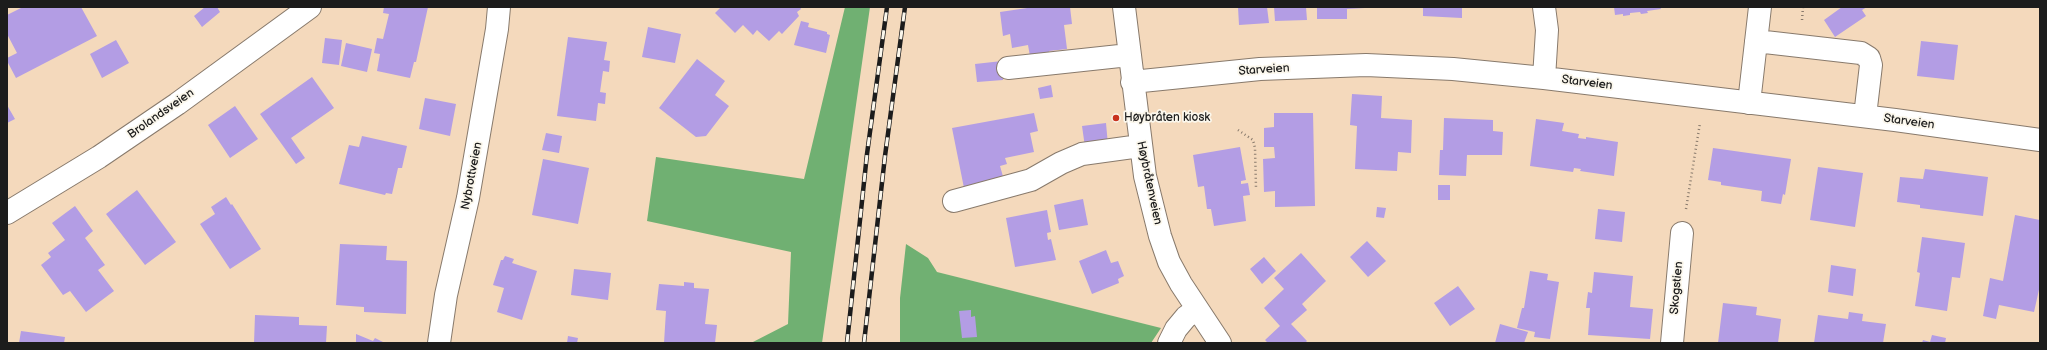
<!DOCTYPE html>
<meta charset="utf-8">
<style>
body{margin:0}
#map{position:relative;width:2047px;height:350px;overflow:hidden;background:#f4d9bc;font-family:"Balsamiq Sans",sans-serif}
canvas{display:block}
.frame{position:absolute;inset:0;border:8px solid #1c1c1c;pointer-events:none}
</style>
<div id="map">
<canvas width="2047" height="350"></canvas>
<div class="frame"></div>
</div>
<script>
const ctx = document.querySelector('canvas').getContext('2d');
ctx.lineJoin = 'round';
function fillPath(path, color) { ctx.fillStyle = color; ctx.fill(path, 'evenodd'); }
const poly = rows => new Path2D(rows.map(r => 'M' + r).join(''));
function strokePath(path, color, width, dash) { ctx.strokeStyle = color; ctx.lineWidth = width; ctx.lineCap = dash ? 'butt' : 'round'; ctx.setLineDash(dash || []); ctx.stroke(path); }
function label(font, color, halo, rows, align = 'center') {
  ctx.font = font + ' "Balsamiq Sans",sans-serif'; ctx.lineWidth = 3.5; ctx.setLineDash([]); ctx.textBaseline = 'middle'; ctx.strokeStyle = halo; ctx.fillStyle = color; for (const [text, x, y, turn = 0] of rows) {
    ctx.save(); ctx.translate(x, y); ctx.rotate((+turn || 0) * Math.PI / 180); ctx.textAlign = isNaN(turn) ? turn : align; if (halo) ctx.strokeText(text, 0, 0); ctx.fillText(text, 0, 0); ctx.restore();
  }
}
const forest = poly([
 [845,7,870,7,822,343,751,343,788,324,791,252,647,221,656,157,804,179],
 [906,244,928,258,937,272,1161,328,1151,343,900,343,900,298]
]);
const building = poly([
 [23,7,81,7,97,36,16,78,7,61,7,58,17,53,7,34,7,15],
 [205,7,217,7,220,12,202,27,194,16],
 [384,7,428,7,416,62,414,62,410,78,377,71,380,54,374,53,377,38,383,39,389,14,383,13],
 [721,7,800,7,801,9,797,12,799,16,782,34,779,31,769,41,757,30,753,35,743,25,735,33,715,13],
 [1034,7,1070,7,1072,24,1064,25,1067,49,1049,51,1050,59,1031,62,1028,45,1012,48,1010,34,1003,36,1000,12],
 [1238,7,1267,7,1269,23,1239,25],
 [1274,7,1306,7,1307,20,1275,21],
 [1317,7,1365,7,1365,8,1347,9,1347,19,1317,19],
 [1423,7,1462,7,1462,18,1423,16],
 [1614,7,1660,7,1661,9,1647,11,1648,13,1641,14,1640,12,1630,13,1630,15,1623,16,1623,14,1615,15],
 [1842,7,1867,7,1862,10,1866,16,1835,37,1824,20],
 [801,21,809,23,808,27,827,32,827,34,830,35,826,53,794,45],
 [648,27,681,34,675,63,642,57],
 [568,37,607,42,604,60,610,61,609,72,603,71,600,92,606,93,605,104,598,103,596,121,557,116],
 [325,38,342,40,339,65,322,63],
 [116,40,129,63,102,78,90,54],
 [1921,41,1958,45,1954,80,1917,76],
 [346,43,372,49,367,72,341,66],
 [697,59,725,81,715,95,729,106,706,136,696,137,659,108],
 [1002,61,1003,80,977,82,975,64],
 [312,77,334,108,291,138,305,158,296,164,260,114],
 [1051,85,1053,97,1040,99,1038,88],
 [1352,94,1382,96,1381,118,1412,120,1411,153,1398,152,1397,171,1355,169,1357,126,1350,125],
 [425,98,456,104,450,136,419,129],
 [7,105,15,119,7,123],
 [235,106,258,139,230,158,208,125],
 [1034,113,1038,131,1030,133,1034,152,1005,158,1007,164,1000,166,1004,180,964,188,952,128],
 [1274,113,1313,113,1315,206,1275,207,1275,191,1264,192,1263,159,1275,158,1274,147,1264,147,1264,128,1274,127],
 [1444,118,1493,120,1493,131,1503,132,1502,155,1467,155,1466,176,1439,175,1440,150,1443,150],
 [1536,119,1564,123,1562,131,1579,134,1578,138,1586,139,1586,137,1618,142,1614,176,1580,171,1581,169,1574,168,1573,172,1530,166],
 [1106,123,1108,145,1085,147,1082,126],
 [546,133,562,136,559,153,542,150],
 [362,136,407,146,402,168,398,168,392,194,386,193,385,195,339,184,349,145,359,147],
 [1240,147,1246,180,1241,181,1241,184,1248,183,1250,195,1243,196,1246,221,1214,226,1211,209,1207,209,1204,186,1198,187,1193,155],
 [1713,148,1791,159,1785,195,1783,194,1781,204,1761,201,1762,191,1721,185,1721,182,1708,180],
 [543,159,589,168,578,224,532,215],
 [1818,167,1863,173,1855,227,1810,220],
 [1925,169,1988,177,1983,216,1920,208,1920,205,1897,202,1900,177,1923,179],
 [1438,185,1450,185,1450,200,1438,200],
 [137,190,176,242,145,265,106,214],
 [226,197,231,205,232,204,261,249,230,269,200,224,215,214,211,207],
 [1083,199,1088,225,1059,230,1054,205],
 [75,206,93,231,85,238,105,265,98,270,114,291,86,312,70,291,63,295,41,265,51,257,48,253,65,240,52,223],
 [1377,207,1386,208,1384,218,1376,217],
 [1598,209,1625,212,1622,242,1595,239],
 [1047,210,1051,232,1047,233,1048,240,1051,239,1056,260,1015,267,1006,218],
 [2015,215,2040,220,2040,285,2034,312,1999,305,1996,319,1983,316,1990,278,2003,281],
 [1922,237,1965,243,1960,278,1952,277,1947,311,1915,306,1920,273,1917,272],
 [1367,241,1386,261,1368,277,1350,257],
 [340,244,387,246,386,260,407,261,406,314,364,312,364,307,336,305],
 [1106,250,1111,263,1118,261,1124,276,1118,279,1119,283,1092,294,1079,261],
 [1301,253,1326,281,1302,304,1307,310,1291,324,1307,341,1305,343,1268,343,1265,340,1280,326,1264,308,1284,289,1274,278],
 [505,256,514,259,512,263,537,271,522,320,497,312,504,288,493,285,501,260,503,260],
 [1264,257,1276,271,1262,284,1250,269],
 [1831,265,1856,269,1853,296,1828,292],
 [574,269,611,273,608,300,571,295],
 [1530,271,1548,274,1547,280,1559,282,1550,339,1534,337,1535,332,1517,328,1522,308,1524,308],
 [1594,272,1633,276,1630,307,1653,309,1650,339,1588,335,1590,308,1586,308,1588,292,1592,293],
 [684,282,694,283,694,288,709,289,705,324,717,325,715,343,664,343,666,311,656,310,659,284,684,286],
 [1458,286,1475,309,1450,326,1434,303],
 [1723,303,1757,307,1756,315,1781,319,1778,343,1718,343],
 [971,310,971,317,975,316,977,337,962,338,959,311],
 [1849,312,1863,314,1862,321,1886,324,1883,343,1814,343,1818,315,1848,319],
 [255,315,299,317,299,325,327,326,326,343,254,343],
 [1500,324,1528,332,1524,343,1495,343],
 [21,331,65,337,64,343,19,343],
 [356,334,373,341,375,338,385,343,356,343],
 [1932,335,1946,338,1945,343,1922,343,1923,340,1930,342],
 [568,336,578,338,577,343,567,343]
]);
const path = poly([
 [1802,20,1803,7],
 [1238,130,1253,140,1255,148,1256,188],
 [1686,209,1700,123]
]);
const minor = poly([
 [1124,7,1145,176,1160,236,1169,262,1181,284,1220,343],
 [1756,41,1861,53,1869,58,1871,65,1865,116],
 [1008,68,1129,55],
 [1544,78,1547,30,1544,7],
 [1132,82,1260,69,1366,65,1453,69,1544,78,1895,120,2040,140],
 [1749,103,1760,7],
 [954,201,1031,180,1061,163,1082,154,1140,146],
 [7,213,99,157,177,104,310,7],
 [439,343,446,295,468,198,497,29,499,7],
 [1169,343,1176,329,1186,317,1197,309],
 [1672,343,1682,233]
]);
const rail = poly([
 [847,343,867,154,887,7],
 [864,343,885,156,905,7]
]);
const markers = [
 [1116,118,4,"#c8321e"]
];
const streetNames = [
 ["Starveien",1264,70,-4],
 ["Starveien",1587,83,7],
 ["Brolandsveien",161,114,-35],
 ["Starveien",1909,122,8],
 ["Nybrottveien",472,176,-79],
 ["Høybråtenveien",1149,183,78],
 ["Skogstien",1677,288,-85]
];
const poiNames = [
 ["Høybråten kiosk",1124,118]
];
fillPath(forest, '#70b072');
fillPath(building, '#b39de4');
strokePath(minor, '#887a6c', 24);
strokePath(path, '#887a6c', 2.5, [1, 3]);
strokePath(minor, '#fff', 22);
strokePath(rail, '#1c1c1c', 4.5);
strokePath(rail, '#fbf7ec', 3, [9]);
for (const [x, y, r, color] of markers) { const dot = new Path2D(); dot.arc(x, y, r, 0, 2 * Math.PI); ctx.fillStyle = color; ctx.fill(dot); strokePath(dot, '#fbf7ec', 1.5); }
label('12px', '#1c1c1c', '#fbf7ec', streetNames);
label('12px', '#1c1c1c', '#fbf7ec', poiNames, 'left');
</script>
